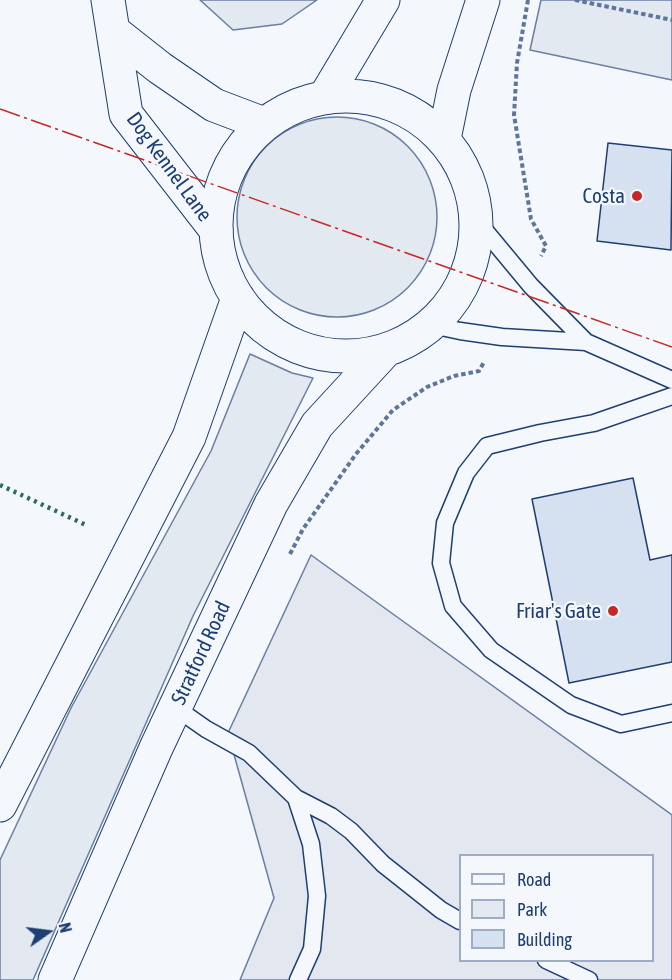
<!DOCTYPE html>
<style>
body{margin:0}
#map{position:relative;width:672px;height:980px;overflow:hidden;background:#f4f7fb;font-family:"Asap Condensed",sans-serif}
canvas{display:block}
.legend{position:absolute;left:459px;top:854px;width:195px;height:108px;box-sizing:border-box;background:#f4f7fb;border:2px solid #9eadc5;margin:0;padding:8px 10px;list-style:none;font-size:18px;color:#1d3f73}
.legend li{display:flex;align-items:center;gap:12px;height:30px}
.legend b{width:30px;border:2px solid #9eadc5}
.north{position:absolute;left:18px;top:902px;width:60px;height:60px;-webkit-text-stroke:4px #f4f7fb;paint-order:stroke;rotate:76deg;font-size:16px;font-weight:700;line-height:24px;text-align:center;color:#1d3f73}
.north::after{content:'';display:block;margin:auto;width:21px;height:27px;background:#1d3f73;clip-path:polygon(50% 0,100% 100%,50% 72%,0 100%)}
</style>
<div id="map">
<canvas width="672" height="980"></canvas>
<ul class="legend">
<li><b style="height:8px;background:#f4f7fb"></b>Road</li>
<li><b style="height:16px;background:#e3e9f0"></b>Park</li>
<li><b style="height:16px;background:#d5e0f0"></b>Building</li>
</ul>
<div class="north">N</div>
</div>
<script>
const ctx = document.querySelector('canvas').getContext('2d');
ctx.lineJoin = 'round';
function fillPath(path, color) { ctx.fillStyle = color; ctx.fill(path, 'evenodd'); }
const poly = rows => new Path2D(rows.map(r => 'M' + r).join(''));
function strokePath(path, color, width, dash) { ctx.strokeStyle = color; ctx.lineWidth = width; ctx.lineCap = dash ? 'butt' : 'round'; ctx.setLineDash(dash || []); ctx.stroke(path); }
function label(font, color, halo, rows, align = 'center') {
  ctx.font = font + ' "Asap Condensed",sans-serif'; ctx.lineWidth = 4.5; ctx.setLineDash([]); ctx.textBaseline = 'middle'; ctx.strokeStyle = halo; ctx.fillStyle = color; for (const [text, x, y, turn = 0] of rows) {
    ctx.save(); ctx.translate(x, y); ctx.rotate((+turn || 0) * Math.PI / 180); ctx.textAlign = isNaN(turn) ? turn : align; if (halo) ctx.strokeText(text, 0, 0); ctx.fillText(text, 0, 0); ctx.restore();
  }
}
const green = poly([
 [200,0,317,0,282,24,233,30,200,0],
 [541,0,672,0,672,80,530,50,541,0],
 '237 217a100 100 0 1 1 200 0a100 100 0 1 1-200 0Z',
 [250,354,292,373,313,378,193,616,33,980,0,980,0,860,71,708,211,451,250,354]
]);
const parking = poly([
 [311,555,672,815,672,980,240,980,274,898,228,733,311,555],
 [460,856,652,856,652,960,460,960,460,856]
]);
const building = poly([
 [608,143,672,150,671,250,597,241,608,143],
 [633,478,650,560,672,555,672,662,569,683,532,499,633,478]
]);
const path = poly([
 [528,0,517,63,514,115,531,219,546,246,541,256],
 [575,0,672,20],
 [290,554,303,529,356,454,393,410,427,387,454,376,479,371,484,362]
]);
const service = poly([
 [432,325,460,331,502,337,586,342,531,286,477,221],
 [586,342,672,380],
 [672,396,594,423,540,433,487,446,466,473,445,523,441,563,453,606,491,650,571,705,621,724,672,713],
 [176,708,206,729,249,753,296,798,311,844,317,896,312,949,298,980],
 [296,798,331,816,351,831,383,864,407,883,441,910,460,921],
 [546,960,589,980]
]);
const tertiary = poly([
 [108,0,126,114,216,230],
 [113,31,160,68,214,105,264,124]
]);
const trunk = poly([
 '216 226a130 130 0 1 1 260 0a130 130 0 1 1-260 0Z',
 [325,97,383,0],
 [444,139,454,90,483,0],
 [0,805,189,437,238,298],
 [55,980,156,748,271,504,317,425,386,350]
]);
const hedge = poly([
 [0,485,86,525]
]);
const power = poly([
 [0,109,672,347]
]);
const markers = [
 [637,196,6,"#c62828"],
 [613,611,6,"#c62828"]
];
const streetNames = [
 ["Dog Kennel Lane",169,167,54],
 ["Stratford Road",201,653,-65]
];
const poiNames = [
 ["Costa",625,196],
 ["Friar's Gate",601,611]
];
fillPath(green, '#e3e9f0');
strokePath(green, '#687fa3', 1.5);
fillPath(parking, '#e3e8f0');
strokePath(parking, '#687fa3', 1.5);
fillPath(building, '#d5e0f0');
strokePath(building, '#1d3f73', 1.5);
strokePath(service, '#1d3f73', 19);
strokePath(tertiary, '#1d3f73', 35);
strokePath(trunk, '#1d3f73', 35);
strokePath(path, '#5e769c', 4, [4.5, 3]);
strokePath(service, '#f4f7fb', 16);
strokePath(tertiary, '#f4f7fb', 33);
strokePath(trunk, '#f4f7fb', 33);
strokePath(hedge, '#2c6c60', 4.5, [3, 4.5]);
strokePath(power, '#c62828', 1.5, [21, 4.5, 3, 4.5]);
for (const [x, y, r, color] of markers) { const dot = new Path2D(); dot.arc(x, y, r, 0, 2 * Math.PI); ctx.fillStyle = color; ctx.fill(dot); strokePath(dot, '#f4f7fb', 2); }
label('21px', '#1d3f73', '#f4f7fb', streetNames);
label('21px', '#1d3f73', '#f4f7fb', poiNames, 'right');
</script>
